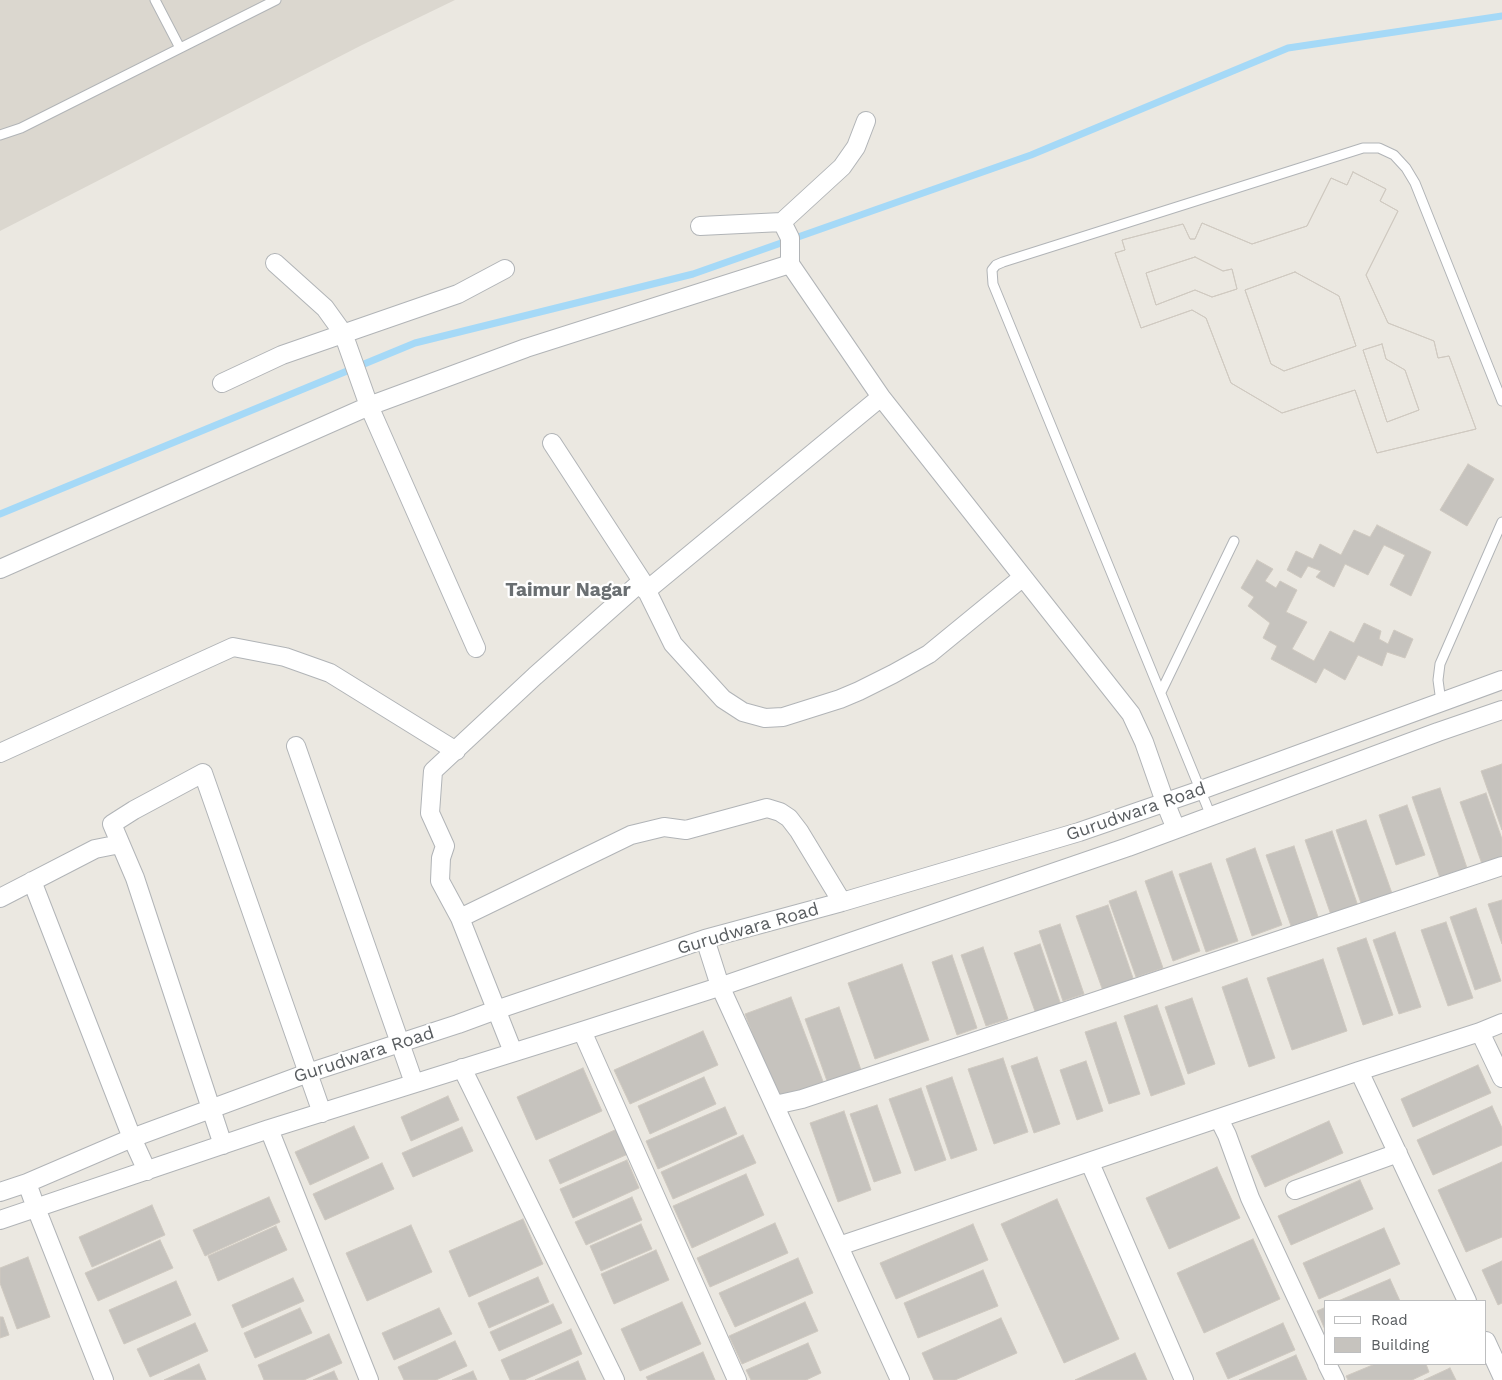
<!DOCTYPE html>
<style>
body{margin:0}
#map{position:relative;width:1502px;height:1380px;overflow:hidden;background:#ebe8e1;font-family:"Work Sans",sans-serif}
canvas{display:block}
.legend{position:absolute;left:1324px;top:1300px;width:162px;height:65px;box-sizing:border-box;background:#fff;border:1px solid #bdbebf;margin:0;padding:6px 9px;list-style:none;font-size:15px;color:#595d60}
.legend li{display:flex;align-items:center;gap:10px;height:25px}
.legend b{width:25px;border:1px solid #bdbebf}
</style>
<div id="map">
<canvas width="1502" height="1380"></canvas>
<ul class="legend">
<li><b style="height:6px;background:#fff"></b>Road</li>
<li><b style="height:14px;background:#c6c3be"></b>Building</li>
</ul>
</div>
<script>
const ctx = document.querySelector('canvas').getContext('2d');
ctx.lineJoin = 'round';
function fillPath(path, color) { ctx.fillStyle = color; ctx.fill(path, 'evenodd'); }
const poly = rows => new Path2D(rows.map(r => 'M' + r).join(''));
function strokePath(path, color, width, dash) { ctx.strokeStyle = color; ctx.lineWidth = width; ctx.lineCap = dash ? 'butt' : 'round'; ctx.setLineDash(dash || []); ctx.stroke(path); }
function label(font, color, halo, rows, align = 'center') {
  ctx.font = font + ' "Work Sans",sans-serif'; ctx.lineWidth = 4.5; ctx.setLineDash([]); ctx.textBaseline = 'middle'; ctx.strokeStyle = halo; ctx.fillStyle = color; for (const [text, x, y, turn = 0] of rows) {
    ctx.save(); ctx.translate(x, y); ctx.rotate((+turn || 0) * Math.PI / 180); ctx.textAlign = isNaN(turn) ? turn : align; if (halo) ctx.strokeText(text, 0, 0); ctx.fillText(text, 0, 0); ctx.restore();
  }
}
const education = poly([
 [0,0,455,0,362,45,0,231]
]);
const stream = poly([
 [0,514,415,343,693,274,1031,155,1288,48,1502,16]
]);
const building = poly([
 [1353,172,1386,189,1380,201,1398,211,1366,275,1388,323,1434,341,1438,358,1449,356,1476,429,1377,453,1355,390,1282,413,1231,383,1206,318,1192,310,1141,328,1115,253,1125,250,1122,240,1183,224,1190,239,1195,239,1202,223,1252,244,1307,226,1331,178,1347,185,1353,172],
 [1195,257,1223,271,1232,269,1237,289,1212,297,1195,290,1156,305,1146,273,1195,257],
 [1295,272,1339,296,1356,346,1284,371,1271,364,1245,290,1295,272],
 [1382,344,1386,359,1405,370,1419,410,1387,422,1363,350,1382,344],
 [1353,172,1386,189,1380,201,1398,211,1366,275,1388,323,1434,341,1438,358,1449,356,1476,429,1377,453,1355,390,1282,413,1231,383,1206,318,1192,310,1141,328,1115,253,1125,250,1122,240,1183,224,1190,239,1195,239,1202,223,1252,244,1307,226,1331,178,1347,185,1353,172],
 [1195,257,1223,271,1232,269,1237,289,1212,297,1195,290,1156,305,1146,273,1195,257],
 [1295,272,1339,296,1356,346,1284,371,1271,364,1245,290,1295,272],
 [1382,344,1386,359,1405,370,1419,410,1387,422,1363,350,1382,344],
 [1468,464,1494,479,1467,526,1440,510,1468,464],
 [1377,525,1431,552,1411,596,1390,585,1405,555,1384,545,1368,575,1345,564,1334,587,1316,577,1321,571,1308,566,1301,578,1287,570,1296,551,1313,559,1320,544,1341,555,1354,530,1370,537,1377,525],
 [1257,560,1273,569,1265,581,1276,588,1280,581,1297,590,1286,612,1307,622,1292,649,1314,661,1330,631,1354,643,1364,623,1381,631,1379,639,1388,644,1394,630,1413,639,1405,658,1387,652,1382,666,1358,655,1345,680,1324,668,1316,683,1271,659,1277,646,1263,638,1270,623,1248,606,1254,597,1241,588,1257,560],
 [1502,764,1502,830,1481,771,1502,764],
 [1440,788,1467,868,1440,878,1412,797,1440,788],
 [1486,793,1502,839,1502,858,1482,864,1460,802,1486,793],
 [1407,805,1425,855,1396,865,1379,815,1407,805],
 [1366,820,1394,899,1363,909,1336,830,1366,820],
 [1332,831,1358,906,1331,915,1305,840,1332,831],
 [1294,846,1318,917,1291,926,1266,855,1294,846],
 [1255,848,1282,925,1252,936,1226,859,1255,848],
 [1211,863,1238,941,1206,952,1179,874,1211,863],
 [1172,871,1200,951,1173,961,1145,881,1172,871],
 [1136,891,1163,968,1136,977,1109,901,1136,891],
 [1502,900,1502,944,1488,904,1502,900],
 [1108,905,1134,981,1103,991,1076,916,1108,905],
 [1476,908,1501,981,1475,990,1450,917,1476,908],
 [1446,922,1473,998,1448,1006,1421,930,1446,922],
 [1060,924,1084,994,1063,1001,1039,931,1060,924],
 [1395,932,1421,1007,1399,1014,1373,940,1395,932],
 [1366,938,1393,1015,1363,1025,1337,948,1366,938],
 [1040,944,1061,1005,1036,1014,1014,953,1040,944],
 [983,947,1008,1019,986,1026,961,955,983,947],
 [952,955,977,1028,957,1035,932,962,952,955],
 [1323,959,1347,1031,1292,1050,1267,978,1323,959],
 [902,964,929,1040,875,1059,848,983,902,964],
 [1247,978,1275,1058,1249,1067,1222,987,1247,978],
 [791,997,824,1084,778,1102,745,1014,791,997],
 [1192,998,1215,1064,1188,1074,1165,1007,1192,998],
 [1157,1005,1185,1084,1151,1096,1124,1016,1157,1005],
 [839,1007,861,1070,827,1081,805,1019,839,1007],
 [1116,1022,1140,1094,1109,1104,1085,1032,1116,1022],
 [703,1031,718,1065,630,1104,614,1070,703,1031],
 [1037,1057,1060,1124,1034,1133,1011,1066,1037,1057],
 [1003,1058,1028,1132,994,1144,968,1069,1003,1058],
 [1086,1061,1103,1111,1077,1120,1060,1070,1086,1061],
 [1478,1065,1491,1093,1413,1127,1401,1099,1478,1065],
 [583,1068,602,1111,536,1140,517,1097,583,1068],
 [704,1077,716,1104,650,1134,638,1106,704,1077],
 [952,1077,977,1150,951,1159,926,1086,952,1077],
 [921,1088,946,1160,915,1171,889,1099,921,1088],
 [448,1096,459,1120,411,1141,401,1117,448,1096],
 [877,1105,901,1173,874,1182,850,1114,877,1105],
 [1492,1106,1502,1128,1502,1145,1433,1175,1417,1140,1492,1106],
 [725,1107,737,1134,658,1169,646,1141,725,1107],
 [844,1111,871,1190,838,1202,810,1123,844,1111],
 [1329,1121,1343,1153,1265,1187,1251,1156,1329,1121],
 [354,1126,369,1158,310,1185,295,1152,354,1126],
 [462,1127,473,1151,413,1177,402,1153,462,1127],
 [617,1129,628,1154,560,1184,549,1160,617,1129],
 [743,1135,756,1163,673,1199,661,1172,743,1135],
 [627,1160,639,1188,573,1218,560,1189,627,1160],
 [1502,1162,1502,1237,1466,1252,1438,1190,1502,1162],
 [382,1163,394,1189,325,1220,313,1194,382,1163],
 [1217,1167,1240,1218,1169,1249,1146,1198,1217,1167],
 [746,1174,764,1215,692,1248,673,1206,746,1174],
 [1360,1180,1373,1209,1291,1245,1278,1216,1360,1180],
 [269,1197,280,1222,205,1256,193,1230,269,1197],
 [632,1197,642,1220,586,1245,575,1222,632,1197],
 [1057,1199,1119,1339,1064,1363,1001,1224,1057,1199],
 [152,1205,165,1235,92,1267,79,1237,152,1205],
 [523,1219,543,1264,469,1297,449,1251,523,1219],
 [775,1223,788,1253,710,1287,697,1258,775,1223],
 [641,1224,652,1249,601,1271,590,1246,641,1224],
 [973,1224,988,1260,896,1299,880,1263,973,1224],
 [411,1225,432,1272,367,1301,346,1253,411,1225],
 [276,1226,287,1250,218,1281,208,1256,276,1226],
 [1384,1228,1400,1264,1319,1299,1303,1263,1384,1228],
 [1253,1239,1280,1299,1204,1333,1177,1273,1253,1239],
 [160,1240,173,1268,98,1301,85,1273,160,1240],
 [656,1250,669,1280,614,1304,601,1274,656,1250],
 [28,1257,50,1317,17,1329,0,1283,0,1268,28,1257],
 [798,1258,813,1293,735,1327,719,1293,798,1258],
 [1502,1261,1502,1303,1498,1305,1482,1270,1502,1261],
 [983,1270,998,1306,918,1338,904,1303,983,1270],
 [538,1277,549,1302,489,1328,478,1303,538,1277],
 [293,1278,304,1301,242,1328,232,1305,293,1278],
 [1390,1279,1400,1301,1338,1301,1390,1279],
 [176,1281,191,1315,124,1344,109,1310,176,1281],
 [682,1302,701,1344,640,1371,621,1329,682,1302],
 [805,1302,818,1331,742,1364,729,1336,805,1302],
 [553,1304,562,1323,499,1351,490,1332,553,1304],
 [1326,1307,1326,1332,1317,1311,1326,1307],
 [300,1308,312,1333,255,1358,244,1333,300,1308],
 [439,1308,452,1334,394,1360,382,1333,439,1308],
 [0,1317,3,1317,9,1335,0,1338,0,1317],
 [1001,1318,1017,1353,955,1380,934,1380,922,1353,1001,1318],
 [195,1323,208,1351,150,1377,137,1349,195,1323],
 [1283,1323,1295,1350,1228,1379,1216,1353,1283,1323],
 [571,1329,582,1354,524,1380,510,1380,501,1360,571,1329],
 [329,1334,342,1363,304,1380,264,1380,258,1365,329,1334],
 [455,1341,467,1366,436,1380,404,1380,398,1367,455,1341],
 [808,1343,821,1373,806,1380,751,1380,746,1370,808,1343],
 [703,1352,715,1380,648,1380,646,1377,703,1352],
 [1135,1353,1147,1380,1075,1380,1135,1353],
 [1296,1355,1307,1380,1239,1380,1296,1355],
 [578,1361,586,1380,535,1380,578,1361],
 [199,1364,206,1380,164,1380,199,1364],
 [1375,1364,1426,1364,1429,1372,1412,1380,1348,1380,1346,1376,1375,1364],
 [1450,1368,1456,1380,1424,1380,1450,1368],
 [334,1371,338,1380,313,1380,334,1371],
 [473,1371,477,1380,452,1380,473,1371]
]);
const service = poly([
 [155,0,180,48],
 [0,135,21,128,276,0],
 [1161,692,1234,541],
 [1441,702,1438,680,1440,664,1502,522],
 [1211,816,993,284,992,270,996,265,1003,262,1363,148,1379,148,1394,155,1406,168,1415,183,1502,401]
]);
const minor = poly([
 [782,222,790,238,790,264,881,397,1131,714,1144,742,1165,802,1176,829],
 [700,226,782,222,842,167,856,147,866,121],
 [275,263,325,308,343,333,369,406,476,648],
 [222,383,282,355,458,294,505,269],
 [552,443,642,581,673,644,723,699,743,712,765,718,783,717,840,699,859,691,893,674,929,654,1023,577],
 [0,569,369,406,526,348,790,264],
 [646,591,881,397],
 [296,746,414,1083],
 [0,753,233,647,285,657,330,673,456,751],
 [32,881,132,1138,147,1171],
 [0,898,95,849,120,844],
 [460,918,631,835,664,827,686,830,767,808,780,812,789,818,799,831,842,902],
 [705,939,720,986,900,1380],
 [582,1031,737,1380],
 [1480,1032,1502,1078],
 [513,1052,460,918,440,881,441,858,445,846,430,813,433,771,535,676,642,581],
 [462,1068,615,1380],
 [1359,1071,1467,1301],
 [775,1105,802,1099,1502,866],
 [1219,1119,1227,1135,1250,1198,1326,1361],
 [269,1129,369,1380],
 [223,1145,135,878,112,824,134,810,203,773,322,1113],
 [1090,1163,1184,1380],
 [27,1183,36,1208,104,1380],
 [1295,1190,1398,1153],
 [0,1192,27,1183,132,1138,308,1073,458,1024,496,1010,705,939,842,902,1079,832,1201,790,1502,680],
 [0,1220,269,1129,582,1031,725,985,1128,847,1438,732,1502,710],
 [839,1246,1359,1071,1480,1032,1502,1023],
 [1486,1341,1502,1376],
 [1327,1364,1335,1380]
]);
const streetNames = [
 ["Gurudwara Road",1136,812,-19],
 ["Gurudwara Road",748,929,-16],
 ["Gurudwara Road",364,1055,-18]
];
const neighbourhoodNames = [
 ["Taimur Nagar",568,590]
];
fillPath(education, '#dbd7cf');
strokePath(stream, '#a5d9f7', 7);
fillPath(building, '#c6c3be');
strokePath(building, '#cfc9c0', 1);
strokePath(service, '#b1b4b7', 11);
strokePath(minor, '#b1b4b7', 20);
strokePath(service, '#fff', 9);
strokePath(minor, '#fff', 18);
label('18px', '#595d60', '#fff', streetNames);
label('bold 19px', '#6a6f72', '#fff', neighbourhoodNames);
</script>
